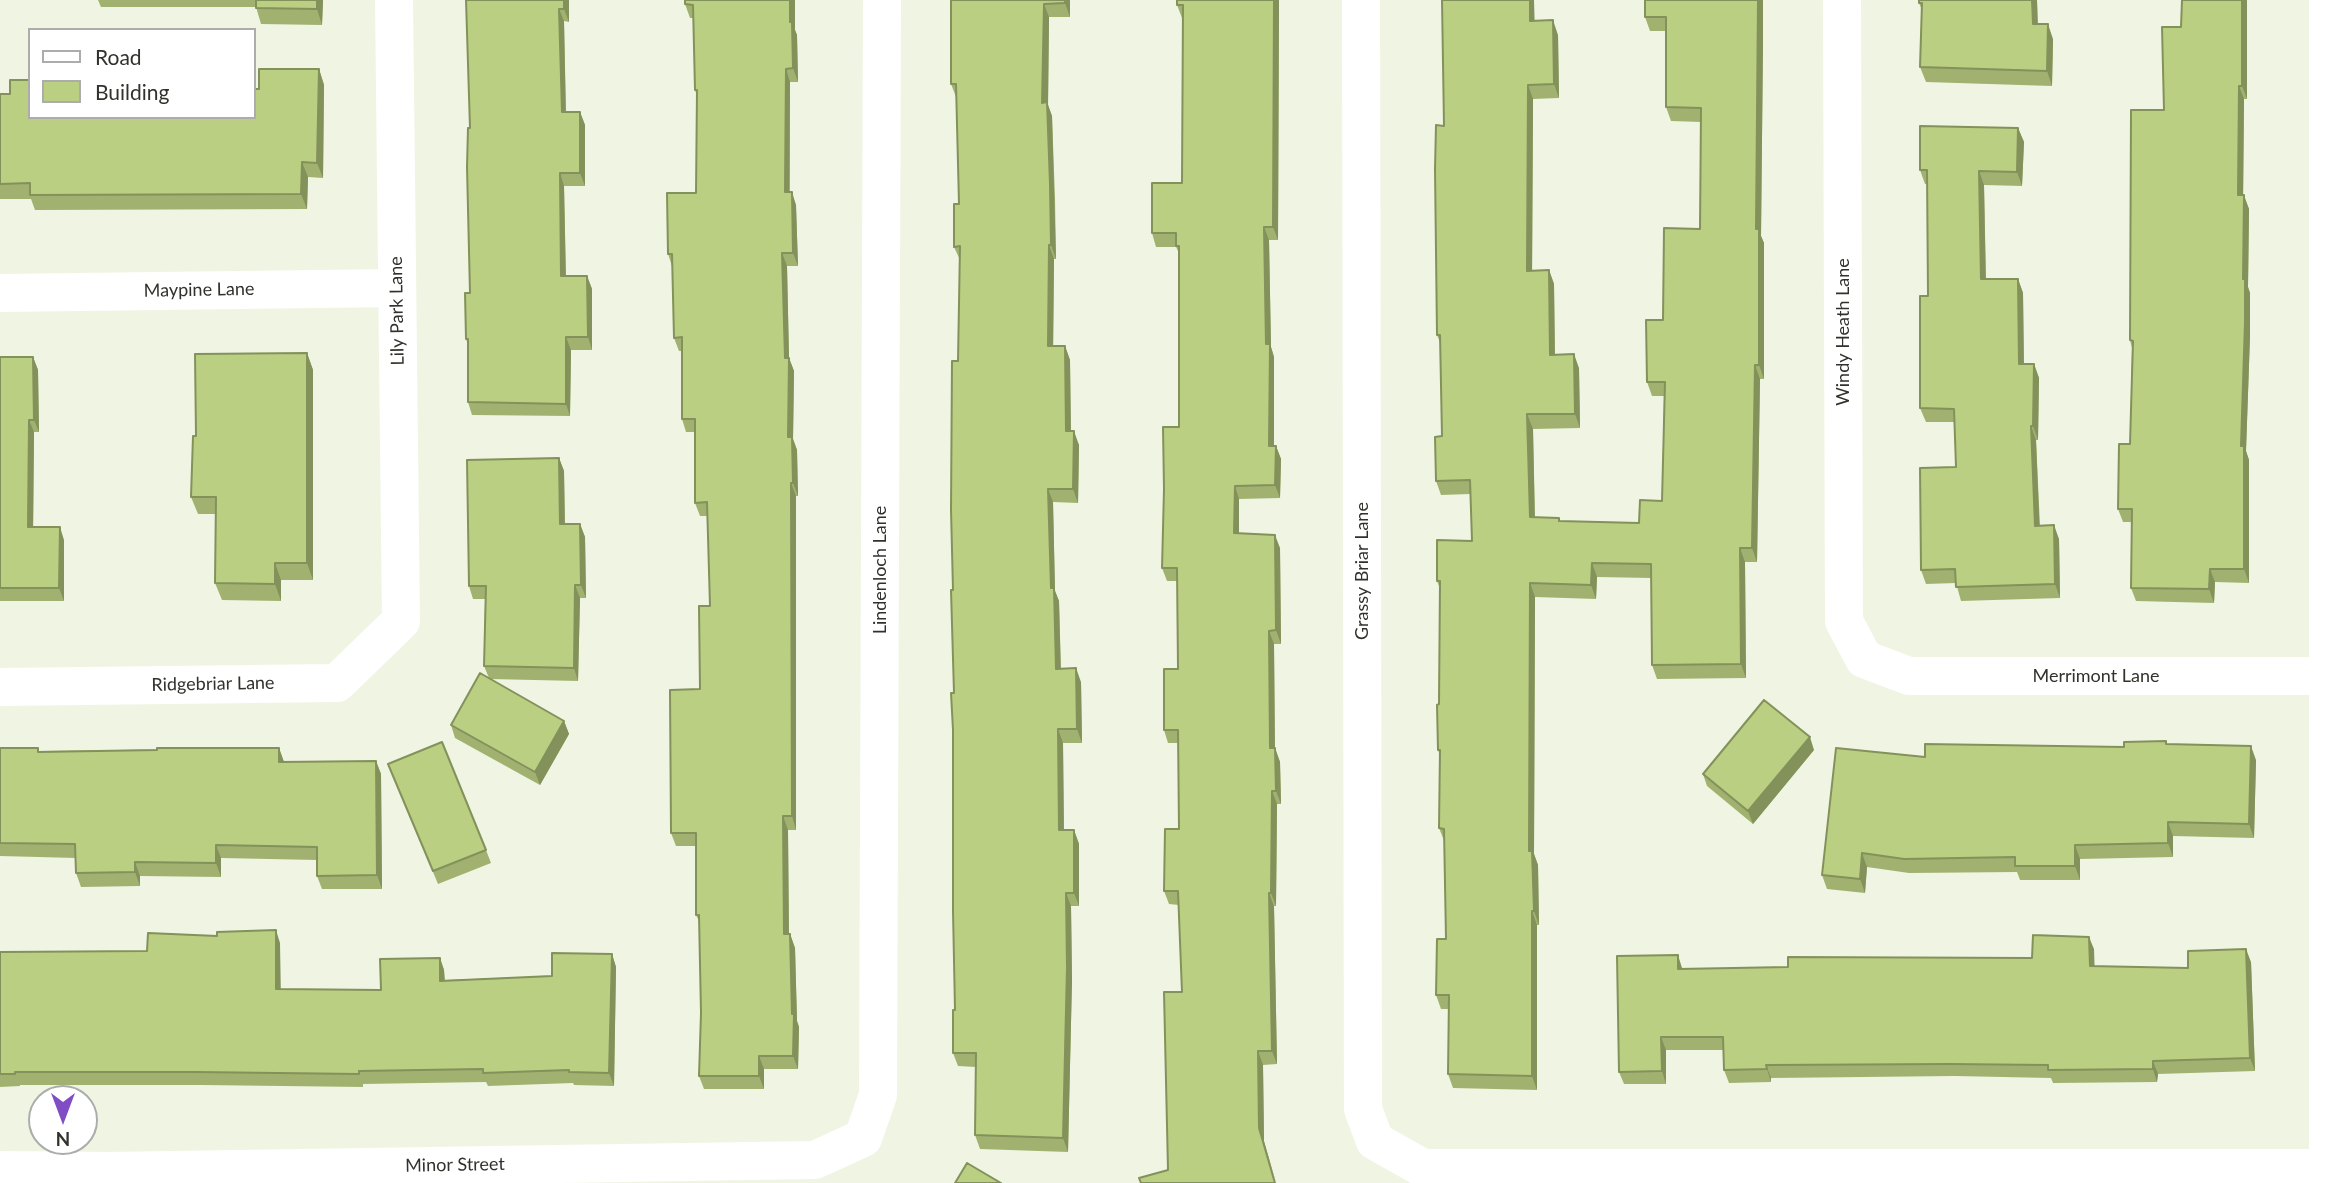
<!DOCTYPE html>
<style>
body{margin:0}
#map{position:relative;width:2330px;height:1183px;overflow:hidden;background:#f0f5e3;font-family:Lato,sans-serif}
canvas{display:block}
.legend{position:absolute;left:28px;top:28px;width:228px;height:91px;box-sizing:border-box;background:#fff;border:2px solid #acadaa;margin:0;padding:9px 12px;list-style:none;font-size:21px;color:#30322b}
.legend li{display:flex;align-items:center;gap:14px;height:35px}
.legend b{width:35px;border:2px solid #acadaa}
.north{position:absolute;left:28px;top:1085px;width:70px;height:70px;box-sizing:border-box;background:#fff;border:2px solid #acadaa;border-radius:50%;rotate:180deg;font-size:19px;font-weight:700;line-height:28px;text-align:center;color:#30322b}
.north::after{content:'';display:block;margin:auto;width:24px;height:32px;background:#814dc5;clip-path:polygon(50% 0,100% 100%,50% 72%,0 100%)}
</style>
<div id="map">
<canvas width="2330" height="1183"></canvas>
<ul class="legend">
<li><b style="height:9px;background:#fff"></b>Road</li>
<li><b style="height:19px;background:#bbcf82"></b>Building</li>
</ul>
<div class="north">N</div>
</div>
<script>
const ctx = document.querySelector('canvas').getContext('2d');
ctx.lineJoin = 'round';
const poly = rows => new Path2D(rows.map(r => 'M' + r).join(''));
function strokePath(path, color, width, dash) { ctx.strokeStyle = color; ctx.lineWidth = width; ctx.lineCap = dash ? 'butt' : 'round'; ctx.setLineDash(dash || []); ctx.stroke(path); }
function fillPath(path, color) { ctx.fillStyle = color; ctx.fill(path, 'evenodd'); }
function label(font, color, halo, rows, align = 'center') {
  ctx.font = font + ' Lato,sans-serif'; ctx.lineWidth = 5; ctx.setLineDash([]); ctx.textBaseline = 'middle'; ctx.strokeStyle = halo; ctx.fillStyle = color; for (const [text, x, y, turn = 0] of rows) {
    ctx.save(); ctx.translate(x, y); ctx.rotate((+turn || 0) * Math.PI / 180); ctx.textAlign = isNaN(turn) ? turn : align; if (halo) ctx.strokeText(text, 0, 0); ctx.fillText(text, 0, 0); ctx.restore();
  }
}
const minor = poly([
 [1361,0,1363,1109,1375,1141,1423,1168,2330,1168],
 [1842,0,1844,621,1864,659,1909,676,2330,676],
 [2328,0,2328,1168],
 [0,293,397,288],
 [0,687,337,683,401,621,394,0],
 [0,1170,109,1171,815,1160,863,1138,878,1095,882,0]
]);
const wall = poly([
 [98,0,323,0,322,25,261,24,256,7,101,7],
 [466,0,569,0,569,22,564,21,566,112,580,112,585,125,585,186,564,186,566,276,587,276,592,289,592,350,571,350,570,416,472,415,468,402,468,345,466,339,470,293,470,128],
 [685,0,795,0,795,30,797,35,798,82,790,82,790,192,796,205,798,266,787,266,789,358,794,371,793,439,797,450,798,496,796,496,796,830,788,830,789,934,790,934,795,948,797,1021,799,1027,798,1069,764,1069,764,1089,704,1089,699,1076,701,1013,699,921,696,915,696,846,676,846,671,833,700,689,710,606,708,516,700,516,695,503,695,432,686,432,682,419,682,351,679,351,674,338,672,266,668,254,696,193,697,96,695,90,693,18,690,18,685,4],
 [951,0,1070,0,1070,17,1049,17,1048,105,1052,116,1055,198,1056,259,1054,259,1053,346,1065,346,1070,360,1071,431,1079,445,1078,503,1053,502,1055,591,1059,601,1061,669,1081,682,1082,743,1063,743,1064,830,1074,830,1079,844,1079,906,1071,906,1072,980,1068,1152,980,1149,975,1135,976,1067,958,1066,953,1053,955,1010,953,590,960,260,954,247,959,204,956,97,951,84],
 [1177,0,1279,0,1278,240,1269,240,1271,347,1274,357,1274,446,1276,446,1281,459,1280,498,1239,499,1239,534,1280,548,1281,644,1274,644,1275,748,1280,762,1281,804,1277,804,1276,906,1274,906,1277,1064,1263,1065,1264,1141,1168,1170,1182,992,1179,905,1169,904,1164,891,1179,829,1178,743,1168,743,1164,730,1178,669,1177,581,1167,581,1162,568,1179,427,1179,253,1176,247,1156,247,1152,233,1182,183,1183,18,1182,18,1177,5],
 [1645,0,1763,0,1763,41,1761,236,1764,243,1764,379,1760,379,1757,562,1745,562,1746,678,1657,679,1652,665,1651,578,1597,577,1596,599,1535,597,1534,854,1538,865,1539,925,1537,925,1537,1090,1453,1088,1448,1074,1449,1009,1441,1009,1436,995,1446,939,1445,843,1439,828,1440,756,1438,750,1440,589,1437,581,1472,541,1470,494,1441,495,1436,481,1442,436,1441,345,1437,335,1444,126,1535,21,1558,35,1559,98,1533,99,1532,270,1549,270,1554,284,1555,355,1579,368,1580,428,1533,429,1535,517,1559,518,1560,521,1639,523,1662,501,1664,396,1652,396,1647,382,1663,320,1700,229,1701,122,1671,121,1666,107,1666,31,1650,31,1645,17],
 [2037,0,2038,24,2053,39,2052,86,1926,82,1920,67,1922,10,1919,3],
 [2247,0,2247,99,2244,99,2243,195,2249,209,2248,287,2250,293,2250,336,2246,451,2249,460,2249,583,2215,582,2214,603,2136,601,2131,588,2131,522,2123,522,2118,509,2130,444,2132,348,2130,340,2164,110,2181,27],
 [319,69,324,85,323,178,308,177,307,209,35,210,31,199,0,199,0,94,30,117,259,89],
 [2018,128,2024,142,2022,186,1984,185,1986,279,2018,279,2023,293,2024,364,2034,364,2039,378,2038,440,2036,440,2040,526,2059,539,2060,598,1961,601,1956,583,1926,584,1921,570,1956,467,1954,422,1926,422,1920,408,1928,296,1927,184,1925,184,1920,170],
 [307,353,313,370,313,580,281,580,281,601,222,600,215,583,216,514,198,514,191,497,196,436],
 [0,357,33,357,38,370,39,432,34,432,33,527,64,540,64,601,0,601],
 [559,458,564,471,565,524,580,524,585,537,586,598,580,598,578,681,490,679,564,721,569,734,540,785,455,738,451,725,489,678,484,666,485,599,473,599,469,586],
 [2166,741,2167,744,2256,760,2254,838,2173,836,2173,857,2080,859,2080,880,2020,880,2017,872,1909,873,1867,867,1865,893,1827,889,1822,875,1925,757,2124,747],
 [0,748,39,751,279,748,284,762,376,761,381,774,382,889,322,889,317,876,317,860,221,858,221,877,140,876,140,886,81,887,76,873,76,858,0,856],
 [1814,750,1753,824,1707,786,1703,774],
 [388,764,486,850,491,863,438,884],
 [280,943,280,989,381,990,440,958,444,970,445,980,552,976,612,954,616,967,614,1086,574,1085,573,1083,488,1086,486,1082,363,1084,363,1087,201,1085,20,1085,20,1086,0,1087,0,952,147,951],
 [2094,949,2094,966,2188,968,2251,962,2255,1071,2158,1074,2157,1082,2053,1083,2051,1078,1955,1076,1771,1078,1771,1082,1729,1083,1724,1070,1724,1050,1666,1050,1666,1084,1624,1084,1619,1072,1682,968,1682,969,1788,967,2032,958]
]);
const shadedWall = poly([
 [317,0,323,0,322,25,317,9],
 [564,0,569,0,569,22,564,9],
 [790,0,795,0,795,30,797,35,798,82,793,68,790,22],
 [1065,0,1070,0,1070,17,1065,3],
 [1274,0,1279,0,1278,240,1273,227],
 [1530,0,1534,0,1535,35,1530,21],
 [1758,0,1763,0,1763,41,1761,236,1764,243,1764,379,1759,365,1756,229],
 [2032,0,2037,0,2038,39,2033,24],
 [2242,0,2247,0,2247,99,2242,86],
 [1044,4,1049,17,1048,105,1052,116,1056,259,1051,245,1042,103],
 [559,9,564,21,566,124,562,112],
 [1553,20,1558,35,1559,98,1554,84],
 [2048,24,2053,39,2052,86,2047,71],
 [319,69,324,85,323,178,317,163],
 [786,69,790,82,789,206,785,192],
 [1528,85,1533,99,1532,285,1527,271],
 [2239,86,2244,99,2243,209,2238,195],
 [580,112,585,125,585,186,580,173],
 [2018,128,2024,142,2022,186,2017,172],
 [302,162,308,177,307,209,301,194],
 [1979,171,1984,185,1986,293,1981,279],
 [560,173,564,186,566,289,561,276],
 [792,192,796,205,798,266,793,253],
 [2244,195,2249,209,2248,287,2250,293,2250,336,2246,451,2249,460,2249,583,2244,569,2241,446],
 [1264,227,1269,240,1271,347,1274,357,1274,459,1269,446],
 [1049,245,1054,259,1053,360,1048,346],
 [782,253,787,266,789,358,794,371,793,439,797,450,798,496,793,483,788,437],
 [1549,270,1554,284,1555,369,1550,355],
 [587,276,592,289,592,350,588,337],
 [2018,279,2023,293,2024,378,2019,364],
 [566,337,571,350,570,416,566,404],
 [1065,346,1070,360,1071,445,1066,431],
 [307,353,313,370,313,580,307,563],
 [1574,354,1579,368,1580,428,1575,414],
 [33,357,38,370,39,432,34,420],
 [2034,364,2039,378,2038,440,2033,426],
 [1755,365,1760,379,1757,562,1752,548],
 [1527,414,1533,429,1535,531,1530,517],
 [29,420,34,432,33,540,28,527],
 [2031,426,2036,440,2040,540,2035,526],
 [1074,431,1079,445,1078,503,1073,489],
 [1276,446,1281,459,1280,498,1275,485],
 [559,458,564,471,565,537,560,524],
 [791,483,796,496,796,830,792,816],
 [1235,486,1239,499,1239,547,1234,533],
 [1048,489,1053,502,1055,591,1059,601,1061,682,1056,669,1051,588],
 [580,524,585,537,586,598,581,585],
 [2054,525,2059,539,2060,598,2055,584],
 [60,527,64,540,64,601,59,588],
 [1275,535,1280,548,1281,644,1276,630],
 [1740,548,1745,562,1746,678,1741,664],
 [275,563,281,580,281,601,275,584],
 [1592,563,1597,577,1596,599,1591,585],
 [2210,569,2215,582,2214,603,2209,589],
 [1530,583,1535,597,1534,854,1538,865,1539,925,1534,911,1529,851],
 [575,585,580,598,578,681,574,668],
 [1269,631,1274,644,1275,762,1270,748],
 [1076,668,1081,682,1082,743,1077,729],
 [564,721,569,734,540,785,535,772],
 [1058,729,1063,743,1064,844,1059,830],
 [1810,737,1814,750,1753,824,1748,811],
 [2251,746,2256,760,2254,838,2249,824],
 [279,748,284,762,279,762],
 [1275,748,1280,762,1281,804,1276,791],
 [376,761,381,774,382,889,377,875],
 [1272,791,1277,804,1276,906,1271,893],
 [783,816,788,830,789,948,784,934],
 [2168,822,2173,836,2173,857,2168,843],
 [1074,830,1079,844,1079,906,1074,893],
 [216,845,221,858,221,877,216,863],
 [2075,845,2080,859,2080,880,2075,866],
 [1862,853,1867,867,1865,893,1860,879],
 [135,862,140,876,140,886,135,872],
 [1066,893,1071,906,1072,980,1068,1152,1063,1138],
 [1269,893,1274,906,1277,1064,1272,1051],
 [1532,911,1537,925,1537,1090,1532,1076],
 [276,930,280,943,281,1001,276,989],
 [790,934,795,948,797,1021,799,1027,798,1069,793,1056],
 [2089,937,2094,949,2095,979,2090,966],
 [2246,949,2251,962,2255,1071,2250,1058],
 [612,954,616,967,614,1086,609,1073],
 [1678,955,1682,968,1683,982,1678,969],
 [440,958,444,970,445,993,440,981],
 [1661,1037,1666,1050,1666,1084,1662,1071],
 [1258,1051,1263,1065,1264,1141,1276,1183,1259,1128],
 [759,1056,764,1069,764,1089,759,1076],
 [2153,1061,2158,1074,2157,1082,2153,1069],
 [1766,1065,1771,1078,1771,1082,1767,1069]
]);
const building = poly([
 [256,0,317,0,317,9,256,8,256,0],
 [466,0,564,0,564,9,559,9,562,112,580,112,580,173,560,173,561,276,587,276,588,337,566,337,566,404,468,402,468,339,466,339,465,293,470,293,467,167,468,128,470,128,466,0],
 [685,0,790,0,790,22,792,22,793,68,786,69,785,192,792,192,793,253,782,253,785,358,789,358,788,437,792,437,793,483,791,483,792,816,783,816,784,934,790,934,792,1014,794,1014,793,1056,759,1056,759,1076,699,1076,701,1013,699,915,696,915,696,833,671,833,670,690,700,689,699,606,710,606,707,502,695,503,695,419,682,419,682,337,674,338,672,254,668,254,667,193,696,193,697,90,695,90,693,5,685,4,685,0],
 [951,0,1065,0,1065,3,1044,4,1042,103,1047,102,1050,184,1051,245,1049,245,1048,346,1065,346,1066,431,1074,431,1073,489,1048,489,1051,588,1054,588,1056,669,1076,668,1077,729,1058,729,1059,830,1074,830,1074,893,1066,893,1067,967,1063,1138,975,1135,976,1053,953,1053,953,1010,955,1010,953,911,953,730,951,693,954,693,951,590,953,590,951,510,952,361,958,361,960,246,954,247,954,204,959,204,956,84,951,84,951,0],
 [1177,0,1274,0,1273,227,1264,227,1266,344,1270,344,1269,446,1276,446,1275,485,1235,486,1234,533,1275,535,1276,630,1269,631,1270,748,1275,748,1276,791,1272,791,1271,893,1269,893,1272,1051,1258,1051,1259,1128,1275,1183,1141,1183,1139,1178,1168,1170,1164,992,1182,992,1178,891,1164,891,1165,829,1179,829,1178,730,1164,730,1164,669,1178,669,1177,568,1162,568,1164,489,1163,427,1179,427,1179,246,1176,246,1176,233,1152,233,1152,183,1182,183,1183,5,1177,5,1177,0],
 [1442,0,1530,0,1530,21,1553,20,1554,84,1528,85,1527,271,1549,270,1550,355,1574,354,1575,414,1527,414,1530,517,1559,518,1559,521,1639,523,1640,500,1662,501,1665,382,1647,382,1646,320,1663,320,1664,228,1700,229,1701,108,1666,107,1666,17,1645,17,1645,0,1758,0,1756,229,1759,229,1759,365,1755,365,1752,548,1740,548,1741,664,1652,665,1651,564,1592,563,1591,585,1530,583,1529,851,1532,851,1534,911,1532,911,1532,1076,1448,1074,1449,995,1436,995,1437,939,1446,939,1444,829,1439,828,1440,750,1438,750,1437,705,1439,704,1440,581,1437,581,1437,540,1472,541,1470,480,1436,481,1435,437,1442,436,1440,335,1437,335,1435,169,1436,125,1444,126,1442,0],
 [1919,0,2032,0,2033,24,2048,24,2047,71,1920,67,1922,3,1919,3,1919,0],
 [2182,0,2242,0,2242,86,2239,86,2238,195,2244,195,2243,279,2245,279,2245,322,2241,446,2244,446,2244,569,2210,569,2209,589,2131,588,2132,509,2118,509,2119,444,2130,444,2133,341,2130,340,2131,110,2164,110,2162,27,2181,27,2182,0],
 [259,69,319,69,317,163,302,162,301,194,30,195,30,183,0,184,0,94,10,94,10,80,30,80,30,117,254,117,254,89,259,89,259,69],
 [1920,126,2018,128,2017,172,1979,171,1981,279,2018,279,2019,364,2034,364,2033,426,2031,426,2035,526,2054,525,2055,584,1956,587,1955,569,1921,570,1920,468,1956,467,1954,409,1920,408,1920,296,1928,296,1927,170,1920,170,1920,126],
 [307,353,307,563,275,563,275,584,215,583,216,497,191,497,193,436,196,436,195,354,307,353],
 [0,357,33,357,34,420,29,420,28,527,60,527,59,588,0,588,0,357],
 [559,458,560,524,580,524,581,585,575,585,574,668,484,666,486,586,469,586,467,460,559,458],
 [480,673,564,721,535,772,451,725,480,673],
 [1764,700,1810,737,1748,811,1703,774,1764,700],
 [2166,741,2166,744,2251,746,2249,824,2168,822,2168,843,2075,845,2075,866,2015,866,2015,857,1904,859,1862,853,1860,879,1822,875,1836,748,1925,757,1925,744,2124,747,2124,742,2166,741],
 [442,742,486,850,433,871,388,764,442,742],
 [0,748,38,748,38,752,157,750,157,748,279,748,279,762,376,761,377,875,317,876,317,847,216,845,216,863,135,862,135,872,76,873,75,844,0,843,0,748],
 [276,930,276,989,381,990,380,959,440,958,440,981,552,976,552,953,612,954,609,1073,569,1072,569,1070,483,1073,483,1069,359,1071,359,1074,196,1072,15,1072,15,1074,0,1074,0,952,147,951,148,933,217,936,217,932,276,930],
 [2033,935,2089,937,2090,966,2188,968,2188,951,2246,949,2250,1058,2153,1061,2153,1069,2048,1070,2048,1065,1950,1064,1766,1065,1767,1069,1724,1070,1723,1037,1661,1037,1662,1071,1619,1072,1617,956,1678,955,1678,969,1788,967,1788,957,2032,958,2033,935],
 [967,1163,1001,1183,955,1183,967,1163]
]);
const streetNames = [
 ["Maypine Lane",199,290,-1],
 ["Lily Park Lane",397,311,-91],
 ["Windy Heath Lane",1843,332,-90],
 ["Lindenloch Lane",880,570,-90],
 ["Grassy Briar Lane",1362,571,-90],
 ["Merrimont Lane",2096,676],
 ["Ridgebriar Lane",213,684,-1],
 ["Minor Street",455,1165,-1]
];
strokePath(minor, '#fff', 38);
fillPath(wall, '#a1b270');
fillPath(shadedWall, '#83915b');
fillPath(building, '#bbcf82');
strokePath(building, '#83915b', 2);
label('18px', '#30322b', '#fff', streetNames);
</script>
